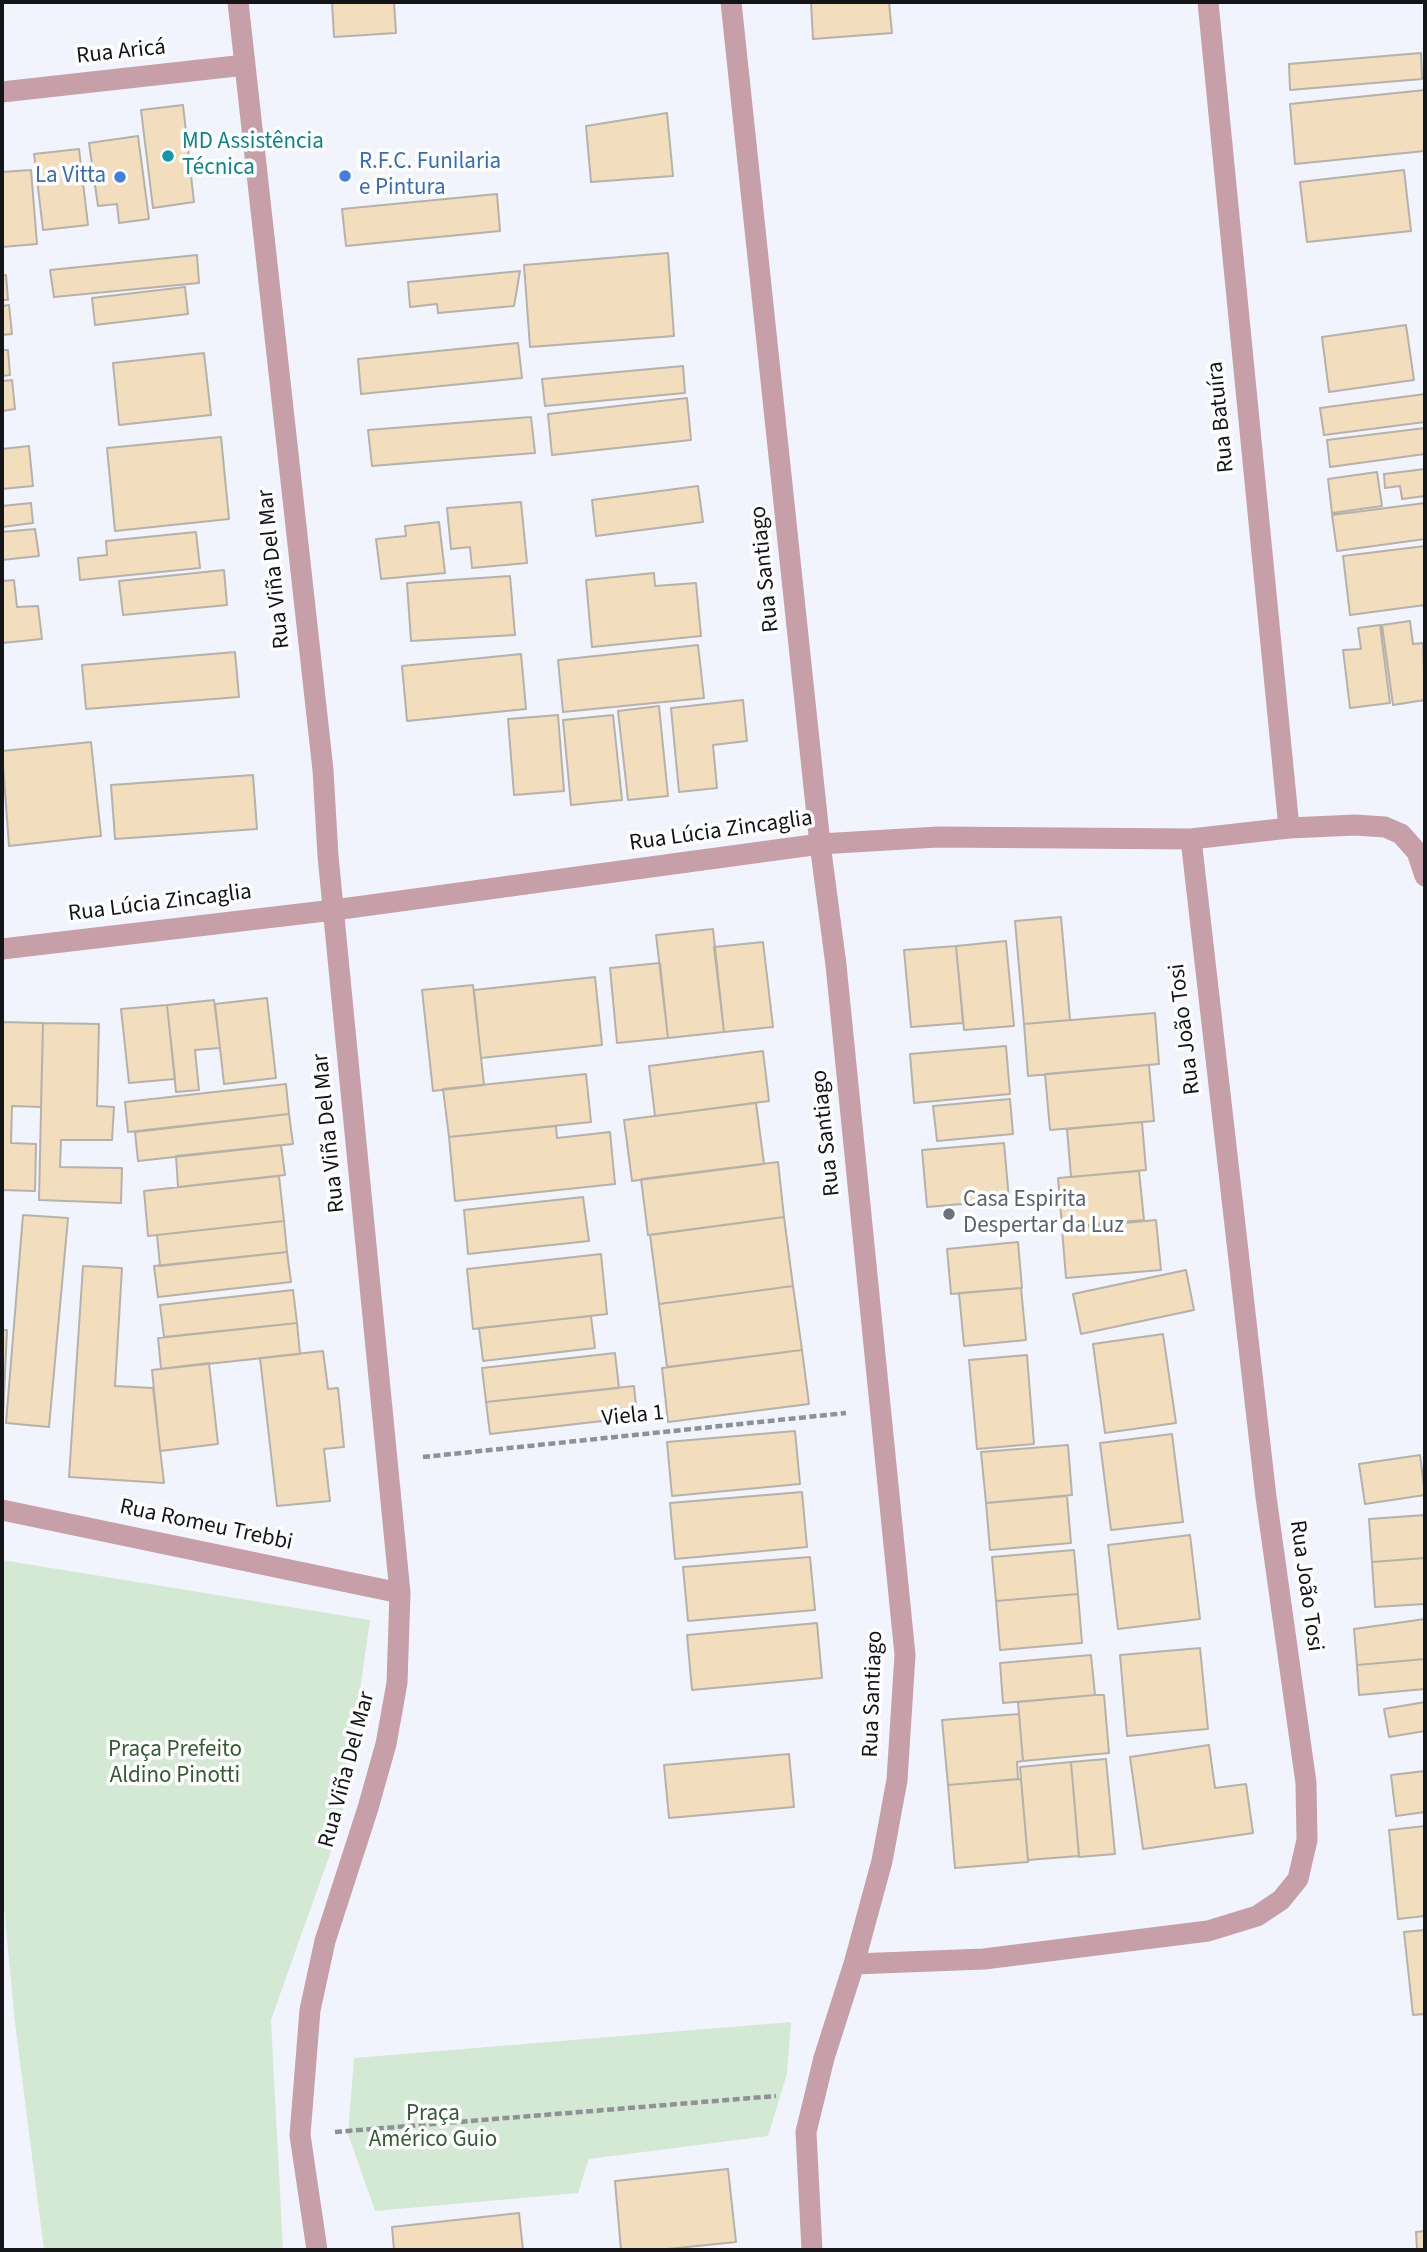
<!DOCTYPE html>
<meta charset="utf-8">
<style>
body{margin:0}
#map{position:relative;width:1427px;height:2252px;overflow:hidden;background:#f1f4fc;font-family:"Source Sans 3",sans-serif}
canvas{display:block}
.frame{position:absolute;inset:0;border:4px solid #141518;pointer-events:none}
</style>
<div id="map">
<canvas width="1427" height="2252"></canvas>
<div class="frame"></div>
</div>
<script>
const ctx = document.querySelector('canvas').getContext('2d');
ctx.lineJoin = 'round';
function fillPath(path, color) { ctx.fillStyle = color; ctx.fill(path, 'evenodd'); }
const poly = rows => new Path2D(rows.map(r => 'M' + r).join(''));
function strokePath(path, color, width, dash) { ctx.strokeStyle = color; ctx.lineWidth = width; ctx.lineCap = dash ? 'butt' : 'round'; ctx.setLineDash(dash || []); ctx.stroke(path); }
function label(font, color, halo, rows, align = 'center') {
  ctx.font = font + ' "Source Sans 3",sans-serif'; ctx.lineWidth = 7; ctx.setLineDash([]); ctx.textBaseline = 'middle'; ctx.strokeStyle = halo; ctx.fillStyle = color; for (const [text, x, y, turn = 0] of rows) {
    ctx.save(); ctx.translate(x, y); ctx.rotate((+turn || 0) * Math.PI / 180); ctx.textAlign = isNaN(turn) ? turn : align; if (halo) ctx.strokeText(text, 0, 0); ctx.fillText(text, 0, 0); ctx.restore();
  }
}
const green = poly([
 [2,1560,370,1620,341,1823,271,2020,283,2250,44,2250,15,2023,2,1887],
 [791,2022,787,2074,768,2136,589,2159,578,2193,375,2211,348,2134,354,2058]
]);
const building = poly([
 [332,2,394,2,396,33,334,37,332,2],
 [811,2,889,2,892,33,813,39,811,2],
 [1421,53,1422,79,1290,90,1289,64,1421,53],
 [1425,90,1425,151,1295,164,1290,104,1425,90],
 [183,105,194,202,153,208,141,110,183,105],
 [667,113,673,176,591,182,586,126,667,113],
 [138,136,149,219,119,223,117,204,98,206,89,143,138,136],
 [79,149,88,225,43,230,34,154,79,149],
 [31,170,37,244,2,247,2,172,31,170],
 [1404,170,1411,231,1307,242,1300,182,1404,170],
 [497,194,500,231,346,246,342,209,497,194],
 [668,253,674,336,530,347,524,265,668,253],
 [197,255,199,283,54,297,50,270,197,255],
 [520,271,514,306,438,313,437,304,410,307,408,282,520,271],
 [6,275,8,300,2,300,2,276,6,275],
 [185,287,188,314,95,325,92,298,185,287],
 [9,305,12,334,2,335,2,306,9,305],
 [1406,325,1414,380,1329,392,1322,337,1406,325],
 [518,343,522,378,361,394,358,359,518,343],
 [2,350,8,350,10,375,2,376,2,350],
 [204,353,211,415,119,425,113,363,204,353],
 [683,366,685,393,545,406,542,379,683,366],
 [12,380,15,409,2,411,2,381,12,380],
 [1425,394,1425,422,1324,435,1320,408,1425,394],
 [687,398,691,440,552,455,548,414,687,398],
 [531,417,535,453,372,466,368,430,531,417],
 [1425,428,1425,454,1330,467,1327,440,1425,428],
 [221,437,229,519,115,531,107,448,221,437],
 [29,446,33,486,2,489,2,449,29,446],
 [1425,469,1425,496,1402,499,1400,486,1385,488,1384,474,1425,469],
 [1377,472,1382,506,1332,513,1328,479,1377,472],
 [698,486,703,522,596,536,592,500,698,486],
 [521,502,527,563,472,568,470,547,451,549,447,508,521,502],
 [31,503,33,523,2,527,2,506,31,503],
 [1425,503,1425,539,1337,551,1332,515,1425,503],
 [439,522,445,573,381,579,376,539,406,536,405,526,439,522],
 [35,529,39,556,2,560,2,532,35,529],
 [196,532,200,568,80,580,78,558,107,555,106,541,196,532],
 [1425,546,1425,605,1350,615,1343,556,1425,546],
 [224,570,227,605,123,615,119,581,224,570],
 [654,573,655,586,696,583,701,636,592,647,586,580,654,573],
 [510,576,515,635,411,641,407,583,510,576],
 [14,580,17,607,38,606,42,639,2,643,2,581,14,580],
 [1410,621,1413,644,1423,643,1425,700,1393,705,1382,625,1410,621],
 [1380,625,1390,703,1350,708,1343,650,1361,649,1358,628,1380,625],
 [698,645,704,698,563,712,558,660,698,645],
 [235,652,239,697,86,709,82,665,235,652],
 [521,654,526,709,407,721,402,666,521,654],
 [743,700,747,741,713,745,717,788,679,792,671,708,743,700],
 [659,706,668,796,628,800,618,711,659,706],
 [558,715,564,791,514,795,508,719,558,715],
 [613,715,622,800,571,805,563,720,613,715],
 [91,742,101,836,9,846,2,751,91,742],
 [253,775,257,829,115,839,111,785,253,775],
 [1061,917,1070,1020,1024,1024,1015,921,1061,917],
 [713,929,724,1032,668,1038,656,935,713,929],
 [1006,941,1014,1026,964,1030,956,946,1006,941],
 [763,942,773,1027,724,1032,714,947,763,942],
 [956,946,963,1023,911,1027,904,950,956,946],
 [660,963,668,1038,617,1043,610,968,660,963],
 [595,977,602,1045,481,1058,474,990,595,977],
 [473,985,484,1085,433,1091,422,990,473,985],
 [267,998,276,1078,224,1084,215,1004,267,998],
 [214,1000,220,1048,195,1050,199,1090,176,1092,167,1005,214,1000],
 [167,1005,175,1079,129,1083,121,1009,167,1005],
 [1155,1013,1159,1064,1028,1076,1024,1024,1155,1013],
 [2,1022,43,1023,41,1107,12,1106,11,1143,36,1144,35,1191,2,1190,2,1022],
 [43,1023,99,1024,97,1106,114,1107,112,1140,61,1140,60,1167,122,1168,121,1203,39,1200,43,1023],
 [1006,1046,1010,1094,914,1103,910,1054,1006,1046],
 [763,1051,769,1101,655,1116,649,1066,763,1051],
 [1149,1065,1154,1121,1050,1130,1045,1074,1149,1065],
 [586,1074,591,1122,449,1137,443,1089,586,1074],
 [286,1084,289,1114,128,1132,125,1102,286,1084],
 [1010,1099,1013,1134,937,1141,933,1106,1010,1099],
 [756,1103,764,1164,632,1181,624,1120,756,1103],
 [289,1114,293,1144,138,1161,135,1132,289,1114],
 [1142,1122,1146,1170,1071,1177,1067,1129,1142,1122],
 [556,1126,557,1138,610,1132,615,1184,455,1201,449,1137,556,1126],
 [1004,1143,1009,1200,927,1207,922,1150,1004,1143],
 [281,1145,285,1175,178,1187,176,1156,281,1145],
 [778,1162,784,1217,648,1235,641,1179,778,1162],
 [1139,1171,1144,1220,1062,1227,1058,1178,1139,1171],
 [279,1176,284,1221,148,1236,144,1191,279,1176],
 [583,1197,589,1241,468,1254,464,1210,583,1197],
 [23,1215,68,1218,49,1427,6,1423,23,1215],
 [784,1217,793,1286,659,1304,650,1235,784,1217],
 [1156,1220,1161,1270,1066,1278,1062,1229,1156,1220],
 [284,1221,287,1252,160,1266,157,1235,284,1221],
 [1018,1242,1022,1288,951,1294,947,1249,1018,1242],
 [287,1252,291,1282,158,1297,154,1266,287,1252],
 [601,1254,607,1314,473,1329,467,1269,601,1254],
 [83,1266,122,1268,115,1386,153,1388,164,1483,69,1477,83,1266],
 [1186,1270,1194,1310,1081,1334,1073,1294,1186,1270],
 [793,1286,802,1350,667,1367,659,1304,793,1286],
 [1021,1288,1026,1340,964,1346,959,1293,1021,1288],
 [293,1290,297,1323,164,1337,160,1305,293,1290],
 [591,1316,595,1348,483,1361,479,1328,591,1316],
 [297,1323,300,1354,161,1369,158,1338,297,1323],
 [2,1330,7,1330,2,1437,2,1330],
 [1163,1334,1176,1423,1105,1433,1093,1344,1163,1334],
 [802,1350,809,1404,668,1422,662,1368,802,1350],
 [323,1351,328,1389,338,1388,344,1447,324,1449,330,1501,277,1506,260,1358,323,1351],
 [615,1353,619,1388,486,1402,482,1368,615,1353],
 [1027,1355,1034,1444,977,1449,969,1360,1027,1355],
 [209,1363,218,1444,160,1451,152,1370,209,1363],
 [634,1386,637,1417,490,1434,486,1402,634,1386],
 [795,1431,800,1484,672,1496,667,1442,795,1431],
 [1172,1434,1183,1522,1111,1530,1100,1443,1172,1434],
 [1068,1445,1072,1495,986,1503,981,1452,1068,1445],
 [1420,1455,1425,1495,1365,1504,1359,1464,1420,1455],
 [802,1492,807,1547,675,1559,670,1503,802,1492],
 [1067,1496,1071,1543,990,1550,986,1503,1067,1496],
 [1425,1515,1425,1558,1372,1562,1369,1519,1425,1515],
 [1190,1535,1200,1619,1118,1629,1108,1545,1190,1535],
 [1074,1550,1078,1594,996,1601,992,1557,1074,1550],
 [810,1557,815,1610,688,1621,683,1567,810,1557],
 [1425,1558,1425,1604,1375,1607,1372,1562,1425,1558],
 [1078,1594,1082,1643,1000,1650,996,1601,1078,1594],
 [1425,1619,1425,1659,1357,1665,1354,1629,1425,1619],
 [817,1623,822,1678,692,1690,687,1635,817,1623],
 [1200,1648,1208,1729,1127,1736,1120,1655,1200,1648],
 [1091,1655,1095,1695,1003,1703,1000,1663,1091,1655],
 [1425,1659,1425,1689,1359,1695,1357,1665,1425,1659],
 [1095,1695,1104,1695,1109,1753,1023,1761,1018,1702,1095,1695],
 [1425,1702,1425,1731,1389,1737,1384,1709,1425,1702],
 [1019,1714,1023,1761,1017,1762,1018,1779,948,1785,942,1720,1019,1714],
 [1209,1745,1215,1788,1246,1784,1253,1833,1143,1849,1130,1757,1209,1745],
 [789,1754,794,1807,669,1818,664,1765,789,1754],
 [1106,1759,1115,1854,1079,1857,1071,1762,1106,1759],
 [1071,1762,1079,1856,1028,1860,1020,1767,1071,1762],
 [1425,1771,1425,1812,1396,1816,1391,1775,1425,1771],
 [1021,1779,1028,1862,955,1868,948,1785,1021,1779],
 [1425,1826,1425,1916,1398,1919,1389,1830,1425,1826],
 [1425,1930,1425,2014,1413,2015,1404,1932,1425,1930],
 [728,2169,736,2242,658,2250,621,2250,615,2181,728,2169],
 [519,2213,523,2250,394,2250,392,2227,519,2213],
 [1425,2231,1425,2250,1417,2250,1416,2232,1425,2231]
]);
const path = poly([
 [423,1457,846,1413],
 [335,2132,776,2096]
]);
const minor = poly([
 [238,2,323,770,328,856,400,1593,397,1683,386,1744,368,1808,325,1941,310,2010,300,2135,317,2250],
 [731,2,820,844,836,965,905,1655,897,1780,882,1861,854,1964,824,2058,806,2132,812,2250],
 [1208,2,1289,828],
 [2,92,245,65],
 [2,949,334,910,820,844,938,837,1191,839,1289,828,1355,825,1385,827,1401,834,1417,852,1425,876],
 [2,1510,400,1593],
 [854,1964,984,1959,1208,1931,1257,1916,1281,1900,1298,1879,1307,1840,1306,1783,1266,1497,1191,839]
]);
const markers = [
 [168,156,7,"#0f9aa8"],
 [345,176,7,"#3f7fe0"],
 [120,177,7,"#3f7fe0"],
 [949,1214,7,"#6b7280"]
];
const streetNames = [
 ["Rua Aricá",121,53,-6],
 ["Rua Batuíra",1222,417,-96],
 ["Rua Viña Del Mar",275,569,-96],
 ["Rua Santiago",766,569,-96],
 ["Rua Lúcia Zincaglia",721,832,-8],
 ["Rua Lúcia Zincaglia",160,904,-7],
 ["Rua João Tosi",1186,1029,-97],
 ["Rua Viña Del Mar",330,1133,-96],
 ["Rua Santiago",827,1133,-96],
 ["Viela 1",633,1417,-6],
 ["Rua Romeu Trebbi",206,1526,12],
 ["Rua João Tosi",1305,1586,82],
 ["Rua Santiago",874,1694,-88],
 ["Rua Viña Del Mar",348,1770,-75]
];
const cultureNames = [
 ["MD Assistência",182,143],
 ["Técnica",182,169]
];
const shopNames = [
 ["R.F.C. Funilaria",359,163],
 ["e Pintura",359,189],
 ["La Vitta",106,177,"right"]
];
const worshipNames = [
 ["Casa Espirita",963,1201],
 ["Despertar da Luz",963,1227]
];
const parkNames = [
 ["Praça Prefeito",175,1751],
 ["Aldino Pinotti",175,1777],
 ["Praça",433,2115],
 ["Américo Guio",433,2141]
];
fillPath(green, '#d4e9d3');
fillPath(building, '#f2ddbd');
strokePath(building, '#b6b1aa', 2);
strokePath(path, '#8f9197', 4.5, [7, 3.5]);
strokePath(minor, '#c69fa9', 21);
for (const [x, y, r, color] of markers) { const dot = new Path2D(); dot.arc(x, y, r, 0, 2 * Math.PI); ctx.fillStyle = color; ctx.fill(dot); strokePath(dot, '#fff', 2.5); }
label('23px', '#141518', '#fff', streetNames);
label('23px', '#0d838f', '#fff', cultureNames, 'left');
label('23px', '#366cbe', '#fff', shopNames, 'left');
label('23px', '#5b616d', '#fff', worshipNames, 'left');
label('23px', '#345b33', '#fff', parkNames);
</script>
